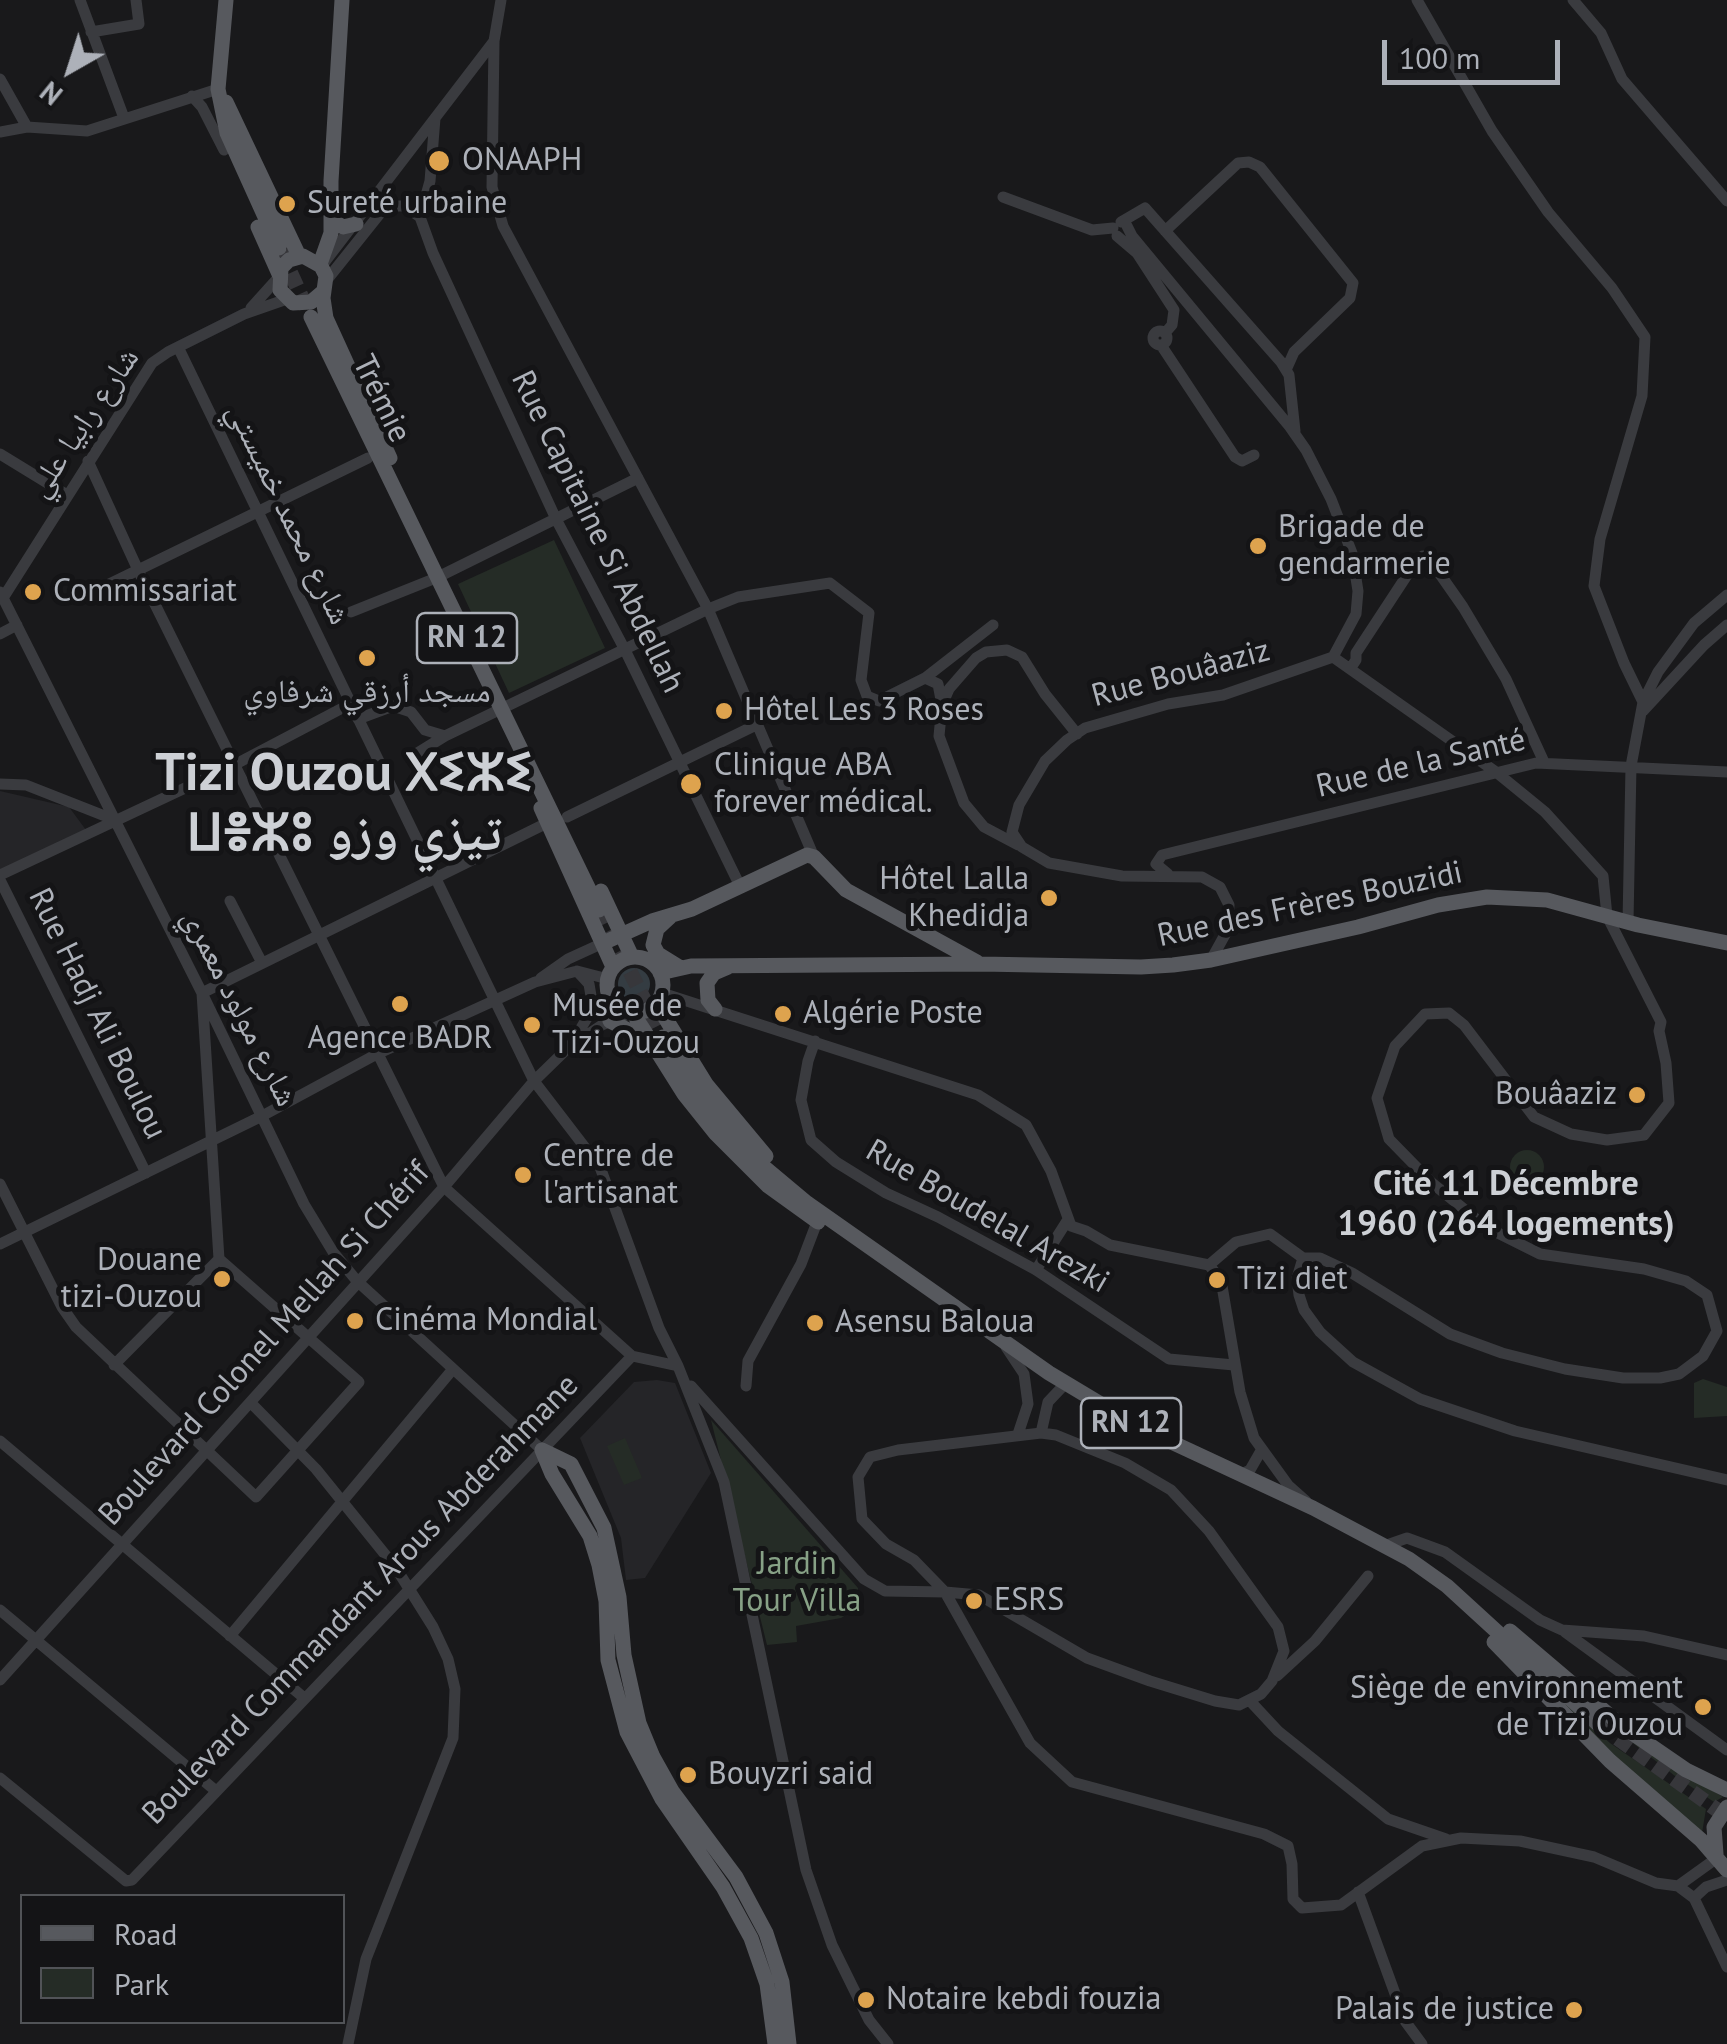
<!DOCTYPE html>
<meta charset="utf-8">
<style>
body{margin:0}
#map{position:relative;width:1727px;height:2044px;overflow:hidden;background:#19191b;font-family:"PT Sans",sans-serif}
canvas{display:block}
.legend{position:absolute;left:20px;top:1894px;width:325px;height:130px;box-sizing:border-box;background:#141416;border:2px solid #515357;margin:0;padding:12px 18px;list-style:none;font-size:30px;color:#adb1b9}
.legend li{display:flex;align-items:center;gap:20px;height:50px}
.legend b{width:50px;border:2px solid #515357}
.north{position:absolute;left:20px;top:20px;width:100px;height:100px;-webkit-text-stroke:8px #141416;paint-order:stroke;rotate:219deg;font-size:28px;font-weight:700;line-height:40px;text-align:center;color:#adb1b9}
.north::after{content:'';display:block;margin:auto;width:35px;height:45px;background:#adb1b9;clip-path:polygon(50% 0,100% 100%,50% 72%,0 100%)}
.scale{position:absolute;left:1382px;top:40px;width:178px;height:45px;box-sizing:border-box;border:5px solid #adb1b9;border-top:0;padding-left:12px;font-size:30px;line-height:35px;white-space:nowrap;color:#adb1b9;-webkit-text-stroke:8px #141416;paint-order:stroke}
</style>
<div id="map">
<canvas width="1727" height="2044"></canvas>
<ul class="legend">
<li><b style="height:12px;background:#57595e"></b>Road</li>
<li><b style="height:28px;background:#252c26"></b>Park</li>
</ul>
<div class="north">N</div>
<div class="scale">100 m</div>
</div>
<script>
const ctx = document.querySelector('canvas').getContext('2d');
ctx.lineJoin = 'round';
function fillPath(path, color) { ctx.fillStyle = color; ctx.fill(path, 'evenodd'); }
const poly = rows => new Path2D(rows.map(r => 'M' + r).join(''));
function strokePath(path, color, width, dash) { ctx.strokeStyle = color; ctx.lineWidth = width; ctx.lineCap = dash ? 'butt' : 'round'; ctx.setLineDash(dash || []); ctx.stroke(path); }
function label(font, color, halo, rows, align = 'center') {
  ctx.font = font + ' "PT Sans","Noto Naskh Arabic","Noto Sans Tifinagh",sans-serif'; ctx.lineWidth = 10; ctx.setLineDash([]); ctx.textBaseline = 'middle'; ctx.strokeStyle = halo; ctx.fillStyle = color; for (const [text, x, y, turn = 0] of rows) {
    ctx.save(); ctx.translate(x, y); ctx.rotate((+turn || 0) * Math.PI / 180); ctx.textAlign = isNaN(turn) ? turn : align; if (halo) ctx.strokeText(text, 0, 0); ctx.fillText(text, 0, 0); ctx.restore();
  }
}
const built = poly([
 [0,791,69,807,86,830,0,871],
 [657,1380,675,1383,711,1473,645,1578,626,1580,621,1538,580,1438,634,1382]
]);
const green = poly([
 [554,540,605,648,509,693,458,584],
 '1510 1167a17 17 0 1 1 34 0a17 17 0 1 1-34 0Z',
 [1703,1379,1727,1387,1727,1416,1694,1418,1694,1383],
 [711,1420,858,1588,858,1597,852,1611,841,1618,796,1626,797,1642,767,1645],
 [625,1438,642,1478,624,1485,607,1446],
 [1529,1670,1610,1743,1706,1809,1702,1833,1620,1766],
 [1580,1702,1680,1771,1723,1797,1714,1802,1675,1776]
]);
const water = poly([
 '618 984a16 16 0 1 1 32 0a16 16 0 1 1-32 0Z'
]);
const majorTunnel = poly([
 [281,252,309,313],
 [599,910,663,1037],
 [1599,1725,1727,1817]
]);
const minor = poly([
 [80,0,124,118],
 [1417,0,1492,131,1548,212,1612,288,1645,337,1642,396,1600,539,1594,586,1624,663,1643,702,1631,766,1628,922],
 [1573,0,1601,33,1622,79,1727,201],
 [91,32,139,24,136,0],
 [494,41,492,187,503,226,708,609,814,857],
 [0,79,27,127],
 [192,96,202,107,224,150],
 [0,132,27,127,87,131,218,89],
 [1003,197,1092,230,1113,228],
 [420,217,430,181,435,118],
 [1121,222,1145,208,1281,362,1289,375,1295,431],
 [1127,226,1132,236,1290,427,1306,450,1331,499,1352,553,1358,591,1356,614,1333,657],
 [1165,231,1238,163,1249,162,1260,167,1353,283,1350,298,1294,352,1286,370],
 [1117,236,1137,253,1174,310,1172,325,1165,333],
 [324,263,494,41,501,0],
 [326,281,386,206,405,206,420,217,433,253,556,519,625,650,740,886],
 [251,308,278,278],
 '1153 338a7 7 0 1 1 14 0a7 7 0 1 1-14 0Z',
 [1161,345,1235,457,1242,461,1254,455],
 [178,347,534,1081,600,1167,659,1328,678,1366,724,1482,806,1870,832,1945,869,2020,888,2044],
 [0,454,67,495],
 [88,461,138,570,444,1187,632,1356,678,1366],
 [95,591,368,458],
 [0,592,202,993,304,1204,333,1252,357,1281,542,1450],
 [3,598,152,363,168,352,244,314,287,299],
 [351,612,436,578,638,478],
 [0,634,17,625],
 [1350,669,1356,660,1356,653,1415,563,1423,556,1428,557,1463,607,1506,679,1544,762],
 [925,678,993,625],
 [1643,702,1658,672,1694,623,1727,595],
 [1643,711,1704,645,1727,625],
 [358,719,393,706,411,712,425,730,445,736,708,609,738,597,830,583,869,613,861,680,867,696,879,701,925,678,938,684,942,705],
 [411,757,445,736],
 [0,784,26,785,115,820],
 [567,817,756,725],
 [1018,845,984,827,964,803,939,736,942,705,949,689,976,658,986,652,1007,650,1022,657,1045,694,1077,734],
 [1168,874,1156,864,1162,855,1536,763,1727,772],
 [0,875,234,765,350,704],
 [0,880,146,1173],
 [230,901,262,963],
 [1211,960,1227,931,1229,905,1220,887,1202,877,1122,876,1049,863,1022,847,1012,832,1019,805,1045,761,1067,740,1085,728,1168,704,1223,695,1333,657,1496,772,1545,812,1603,876,1607,916,1661,1022,1659,1031,1666,1063,1669,1103,1644,1135,1607,1140,1571,1134,1534,1117,1464,1025,1449,1013,1425,1014,1395,1046,1377,1098,1389,1139,1432,1183,1486,1227,1540,1254,1644,1269,1686,1281,1707,1295,1717,1331,1703,1356,1679,1374,1660,1378,1623,1378,1565,1369,1502,1353,1450,1334,1352,1273,1320,1258,1303,1258,1297,1278,1299,1295,1304,1310,1320,1332,1353,1362,1420,1399,1515,1431,1727,1480],
 [541,978,568,959,603,943],
 [662,993,978,1095,1026,1125,1051,1171,1071,1226,1086,1231,1110,1245,1209,1265,1221,1280,1240,1392,1254,1438,1288,1485,1306,1501],
 [815,1041,808,1061,801,1100,811,1140,836,1162,886,1193,938,1217,1036,1270,1169,1359,1234,1365],
 [575,1043,602,1025,631,1013],
 [0,1184,62,1307,76,1327,256,1497,359,1382,219,1259],
 [0,1244,262,1116,377,1054,535,982,577,971,608,979],
 [219,1259,202,993,547,823],
 [1209,1265,1236,1242,1270,1234,1303,1258],
 [1036,1270,1067,1221],
 [1006,1347,1024,1374,1028,1404,1018,1434],
 [114,1365,219,1259],
 [691,1386,864,1579,885,1591,945,1592,1030,1743,1072,1782,1264,1834,1288,1846,1292,1864,1293,1899,1302,1908,1341,1905,1422,1846,1461,1838,1520,1841,1594,1857,1656,1883,1678,1886,1717,1858],
 [746,1386,748,1361,801,1264,817,1222],
 [251,1403,316,1469,396,1568,433,1627,448,1659,455,1689,453,1738,366,1959,348,2044],
 [1041,1433,1056,1435,1125,1463,1171,1490,1209,1531,1278,1627,1284,1651,1272,1681,1261,1694,1239,1705,1215,1701,1150,1681,1087,1658,979,1595,945,1592,914,1560,886,1544,862,1519,858,1477,870,1457,898,1450,1041,1433],
 [1041,1433,1048,1402,1065,1384],
 [0,1441,303,1697],
 [1240,1475,1250,1470,1262,1449],
 [1387,1545,1407,1538,1445,1552,1540,1620,1562,1630,1644,1636,1727,1655],
 [0,1610,216,1791],
 [1565,1632,1727,1750],
 [230,1636,453,1369],
 [1277,1676,1315,1641,1368,1576],
 [0,1680,444,1187,534,1081,571,1045,587,1018,592,1002,589,984,577,971],
 [1251,1702,1278,1731,1388,1819,1446,1839],
 [0,1778,126,1881,132,1880,632,1356],
 [1678,1886,1694,1898,1727,1967],
 [1358,1892,1405,2021,1422,2044],
 [1694,1898,1706,1887,1727,1880]
]);
const major = poly([
 [226,0,218,89,227,133,279,248],
 [226,102,299,256],
 [331,214,335,222,343,227,356,224],
 [258,227,279,274],
 [320,264,331,233,331,181,342,0],
 [324,291,311,302,293,303,280,290,281,268,289,260,303,256,321,266,326,276,323,298,326,318,390,458],
 [311,317,599,910],
 [541,808,613,967],
 [601,891,632,957],
 [670,917,657,929,653,945,658,954,679,967],
 [603,943,652,921,692,909,807,855,814,857,846,890,977,962],
 '607 985a28 28 0 1 1 56 0a28 28 0 1 1-56 0Z',
 [660,973,691,966,981,964,1141,967,1173,965,1211,960,1358,927,1438,905,1487,897,1547,900,1638,925,1727,943],
 [656,1003,706,1084,766,1156],
 [715,1009,708,1000,707,983,714,973,728,967],
 [633,1013,684,1094,716,1134,768,1186,818,1222],
 [610,1021,646,1039],
 [663,1037,691,1082,727,1130,764,1167,807,1203,1049,1373,1139,1427,1313,1508,1409,1559,1447,1586,1599,1725],
 [542,1450,571,1464,604,1528,619,1597,624,1655,639,1723,653,1757,672,1791,736,1877,766,1933,782,1982,789,2044],
 [542,1450,552,1474,590,1536,599,1565,606,1601,608,1660,627,1732,662,1799,723,1887,751,1938,767,1984,775,2044],
 [1510,1631,1622,1726,1686,1770,1727,1790],
 [1494,1642,1610,1761,1701,1840,1727,1870],
 [1716,1854,1714,1827,1727,1807]
]);
const markers = [
 [439,161,12,"#dea34e"],
 [287,204,10,"#dea34e"],
 [1258,546,10,"#dea34e"],
 [33,592,10,"#dea34e"],
 [367,658,10,"#dea34e"],
 [724,711,10,"#dea34e"],
 [691,784,12,"#dea34e"],
 [1049,898,10,"#dea34e"],
 [400,1004,10,"#dea34e"],
 [783,1014,10,"#dea34e"],
 [532,1025,10,"#dea34e"],
 [1637,1095,10,"#dea34e"],
 [523,1175,10,"#dea34e"],
 [222,1279,10,"#dea34e"],
 [1217,1280,10,"#dea34e"],
 [355,1321,10,"#dea34e"],
 [815,1323,10,"#dea34e"],
 [974,1601,10,"#dea34e"],
 [1703,1707,10,"#dea34e"],
 [688,1775,10,"#dea34e"],
 [866,2000,10,"#dea34e"],
 [1574,2010,10,"#dea34e"]
];
const shields = [
 [467,638,100],
 [1131,1423,100]
];
const shieldNames = [
 ["RN 12",467,638],
 ["RN 12",1131,1423]
];
const poiNames = [
 ["ONAAPH",462,161],
 ["Sureté urbaine",307,204],
 ["Brigade de",1278,528],
 ["gendarmerie",1278,565],
 ["Commissariat",53,592],
 ["مسجد أرزقي شرفاوي",367,693,"center"],
 ["Hôtel Les 3 Roses",744,711],
 ["Clinique ABA",714,766],
 ["forever médical.",714,803],
 ["Hôtel Lalla",1029,880,"right"],
 ["Khedidja",1029,917,"right"],
 ["Musée de",552,1007],
 ["Tizi-Ouzou",552,1044],
 ["Algérie Poste",803,1014],
 ["Agence BADR",400,1039,"center"],
 ["Bouâaziz",1617,1095,"right"],
 ["Centre de",543,1157],
 ["l'artisanat",543,1194],
 ["Douane",202,1261,"right"],
 ["tizi-Ouzou",202,1298,"right"],
 ["Tizi diet",1237,1280],
 ["Cinéma Mondial",375,1321],
 ["Asensu Baloua",835,1323],
 ["ESRS",994,1601],
 ["Siège de environnement",1683,1689,"right"],
 ["de Tizi Ouzou",1683,1726,"right"],
 ["Bouyzri said",708,1775],
 ["Notaire kebdi fouzia",886,2000],
 ["Palais de justice",1554,2010,"right"]
];
const streetNames = [
 ["Trémie",381,399,64],
 ["شارع رابيا علي",84,423,-56],
 ["شارع محمد خميستي",288,514,64],
 ["Rue Capitaine Si Abdellah",597,532,64],
 ["Rue Bouâaziz",1181,674,-15],
 ["Rue de la Santé",1421,764,-13],
 ["Rue des Frères Bouzidi",1310,905,-12],
 ["شارع مولود معمري",239,1008,63],
 ["Rue Hadj Ali Boulou",97,1014,64],
 ["Rue Boudelal Arezki",987,1217,30],
 ["Boulevard Colonel Mellah Si Chérif",265,1344,-48],
 ["Boulevard Commandant Arous Abderahmane",361,1600,-46]
];
const parkNames = [
 ["Jardin",797,1565],
 ["Tour Villa",797,1602]
];
const neighbourhoodNames = [
 ["Cité 11 Décembre",1506,1185],
 ["1960 (264 logements)",1506,1225]
];
const townNames = [
 ["Tizi Ouzou ⵝⵉⵣⵉ",344,775],
 ["ⵡⴻⵣⵓ تيزي وزو",344,835]
];
fillPath(built, '#252528');
fillPath(green, '#252c26');
fillPath(water, '#343c42');
strokePath(majorTunnel, '#37373b', 15, [15, 8]);
strokePath(minor, '#3a3b3f', 11);
strokePath(major, '#57595e', 15);
for (const [x, y, r, color] of markers) { const dot = new Path2D(); dot.arc(x, y, r, 0, 2 * Math.PI); ctx.fillStyle = color; ctx.fill(dot); strokePath(dot, '#141416', 4); }
for (const [x, y, w] of shields) { const box = new Path2D(); box.roundRect(x - w / 2, y - 25, w, 50, 8); ctx.fillStyle = '#141416'; ctx.fill(box); strokePath(box, '#adb1b9', 2.5); }
label('bold 30px', '#adb1b9', null, shieldNames);
label('32px', '#adb1b9', '#141416', poiNames, 'left');
label('32px', '#adb1b9', '#141416', streetNames);
label('32px', '#87a186', '#141416', parkNames);
label('bold 35px', '#cdd0d5', '#141416', neighbourhoodNames);
label('bold 52px', '#cdd0d5', '#141416', townNames);
</script>
